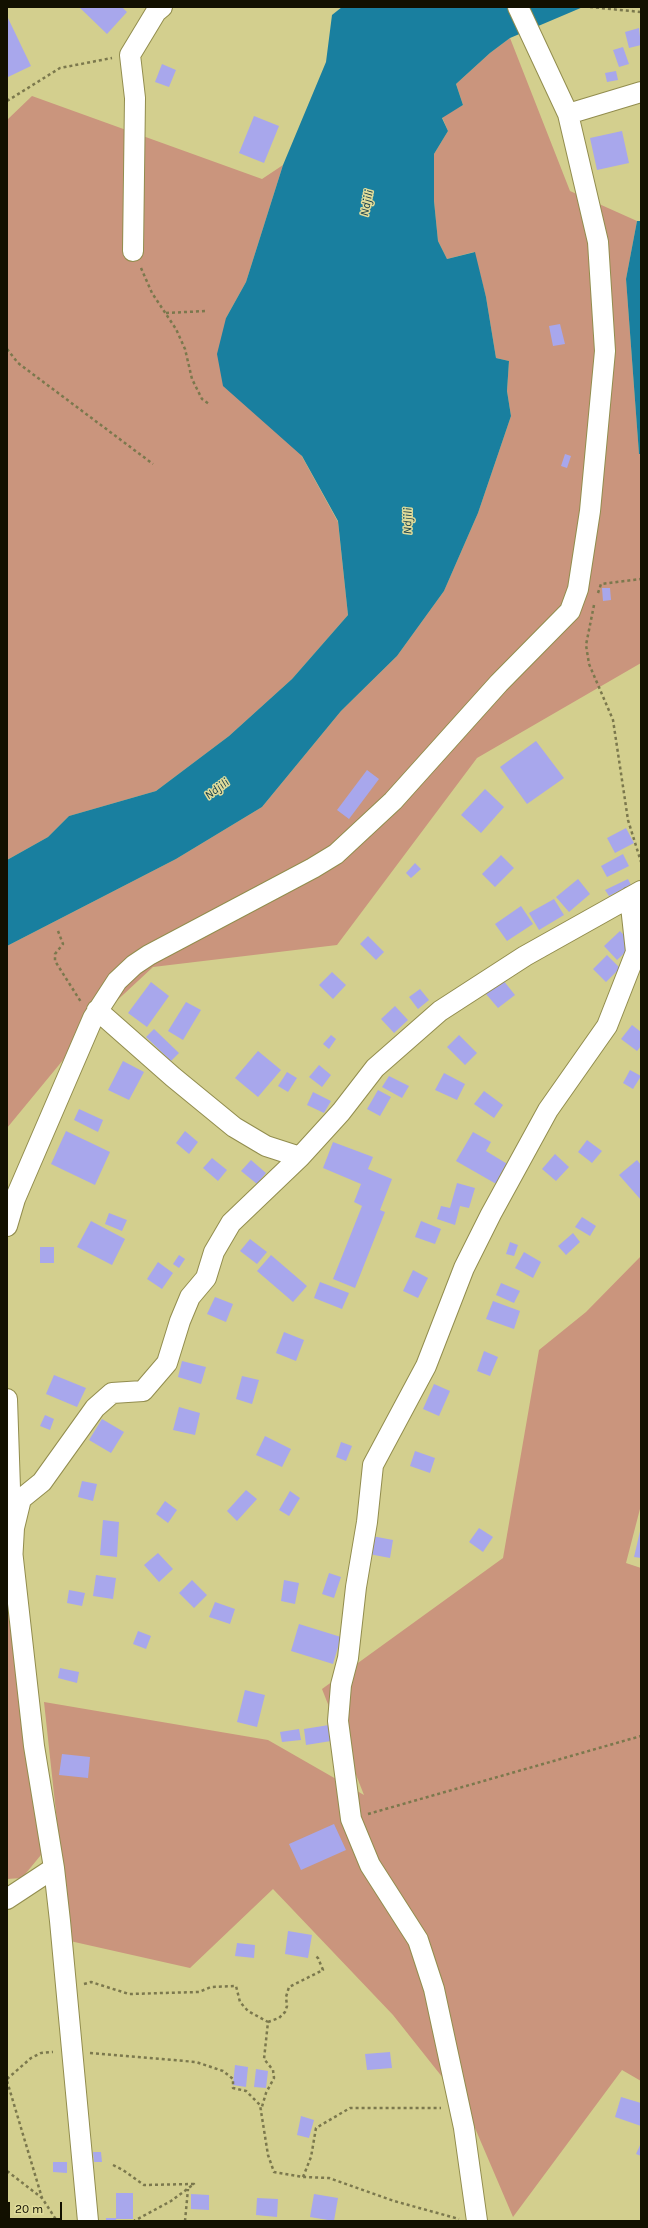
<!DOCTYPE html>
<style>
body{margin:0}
#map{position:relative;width:648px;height:2228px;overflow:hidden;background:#d3cf8e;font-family:Karla,sans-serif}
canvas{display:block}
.frame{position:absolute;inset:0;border:8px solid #121000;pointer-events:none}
.scale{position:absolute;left:8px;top:2202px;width:54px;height:18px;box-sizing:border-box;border:2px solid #121000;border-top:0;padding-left:5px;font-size:12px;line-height:14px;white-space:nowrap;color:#121000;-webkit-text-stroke:3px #e0dc9a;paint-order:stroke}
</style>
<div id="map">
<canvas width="648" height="2228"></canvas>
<div class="frame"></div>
<div class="scale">20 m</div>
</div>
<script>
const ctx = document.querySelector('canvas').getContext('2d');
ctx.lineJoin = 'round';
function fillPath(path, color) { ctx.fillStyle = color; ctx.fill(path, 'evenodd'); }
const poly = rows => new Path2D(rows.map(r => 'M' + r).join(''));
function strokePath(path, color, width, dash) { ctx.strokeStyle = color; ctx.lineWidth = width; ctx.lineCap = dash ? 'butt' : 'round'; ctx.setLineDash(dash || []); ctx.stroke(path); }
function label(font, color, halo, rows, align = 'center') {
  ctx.font = font + ' Karla,sans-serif'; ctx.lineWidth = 3; ctx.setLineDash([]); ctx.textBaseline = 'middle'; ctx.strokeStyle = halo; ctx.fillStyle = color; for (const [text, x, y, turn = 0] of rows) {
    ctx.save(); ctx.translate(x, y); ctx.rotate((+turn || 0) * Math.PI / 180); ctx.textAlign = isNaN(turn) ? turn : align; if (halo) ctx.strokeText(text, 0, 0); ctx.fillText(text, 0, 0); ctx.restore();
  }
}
const green = poly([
 [510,38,570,191,637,221,626,279,639,454,641,454,641,663,477,758,337,945,153,967,96,1020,7,1128,7,946,176,859,262,807,341,711,397,656,444,591,478,513,511,416,507,391,509,361,496,358,486,297,474,252,447,259,438,241,434,201,434,154,448,131,442,117,463,105,456,84,490,53],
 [32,96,262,179,283,165,246,282,226,318,338,522,348,615,292,679,229,736,156,791,69,816,48,837,7,860,7,120],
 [641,1256,641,1505,626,1563,641,1568,641,2081,622,2070,513,2217,466,2107,393,2015,273,1889,190,1968,70,1941,44,1702,268,1740,364,1795,322,1689,503,1558,539,1350,586,1312],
 [7,1555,45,1850,22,1878,7,1879]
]);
const water = poly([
 [342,7,583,7,510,38,490,53,456,84,463,105,442,118,448,131,434,154,434,201,438,241,447,259,475,252,486,297,496,358,509,361,507,391,511,416,478,513,444,591,397,656,341,711,262,807,176,859,7,946,7,860,48,837,69,816,156,791,229,736,292,679,348,615,338,521,302,456,223,386,217,354,226,318,246,282,283,165,326,62,332,15],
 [637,221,641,221,641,454,639,454,626,279]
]);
const building = poly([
 [79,7,122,7,127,12,107,34],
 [7,16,31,66,8,77,7,74],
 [639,28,641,45,629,48,625,32],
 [623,47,629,64,619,67,613,50],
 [162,64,176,70,169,87,155,82],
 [616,71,618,80,607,82,605,73],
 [254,116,279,126,264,163,239,153],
 [622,131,629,163,597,170,590,138],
 [560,324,565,344,553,346,549,326],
 [565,454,571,456,567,468,561,466],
 [602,588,610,588,611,600,603,601],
 [536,741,564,778,527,804,500,767],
 [367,770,379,779,349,819,337,810],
 [485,789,504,807,481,833,461,815],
 [626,828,634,843,615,853,607,838],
 [623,854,629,866,607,877,601,866],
 [501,855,514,868,495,887,482,874],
 [415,863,421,869,411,878,406,873],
 [578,879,590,894,569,912,556,897],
 [628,879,631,885,609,896,605,890],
 [554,899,564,915,539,930,529,913],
 [521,906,533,924,507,941,495,924],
 [620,931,633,945,617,960,604,946],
 [368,936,384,952,376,960,360,944],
 [607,955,620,968,606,982,593,969],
 [332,972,346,985,333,999,319,985],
 [503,980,515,995,498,1008,486,994],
 [151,982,169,996,147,1027,128,1013],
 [420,989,429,1000,418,1009,409,997],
 [186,1002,201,1010,183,1040,168,1031],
 [395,1006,408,1020,394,1033,381,1019],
 [632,1025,641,1032,641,1046,637,1051,621,1039],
 [154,1029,179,1053,171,1061,146,1037],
 [331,1035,336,1039,329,1049,323,1044],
 [459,1035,477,1053,465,1065,447,1047],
 [258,1051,281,1070,258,1097,235,1078],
 [123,1061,144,1072,129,1100,108,1090],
 [319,1065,331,1075,322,1087,309,1077],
 [630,1070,641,1076,633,1089,623,1083],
 [287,1072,297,1078,288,1092,278,1086],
 [444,1073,465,1084,457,1100,435,1090],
 [389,1076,409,1086,402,1098,382,1087],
 [378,1090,391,1097,380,1116,367,1109],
 [484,1091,503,1105,494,1118,474,1104],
 [313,1092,331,1101,324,1113,307,1105],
 [79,1109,103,1120,98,1132,74,1120],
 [66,1131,110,1152,95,1185,51,1164],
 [185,1131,198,1142,189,1154,176,1143],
 [473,1132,491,1142,486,1151,509,1165,498,1185,456,1161],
 [587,1140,602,1151,592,1163,578,1152],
 [333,1142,373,1157,368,1169,392,1179,380,1210,385,1212,355,1288,333,1279,362,1206,354,1202,361,1184,323,1168],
 [555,1154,569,1167,556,1181,542,1169],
 [212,1158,227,1170,218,1181,203,1168],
 [251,1160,266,1173,257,1184,241,1171],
 [637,1160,641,1165,641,1200,619,1175],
 [457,1183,475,1188,469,1208,460,1206,455,1225,437,1219,441,1206,450,1208],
 [109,1213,127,1220,122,1231,105,1224],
 [582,1217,596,1226,590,1236,575,1227],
 [91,1221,125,1239,112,1265,77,1247],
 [421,1221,441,1229,435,1244,415,1237],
 [573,1233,580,1242,566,1255,558,1246],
 [250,1239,267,1252,257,1264,240,1251],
 [510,1242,518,1245,514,1256,506,1254],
 [40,1247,54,1247,54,1263,40,1263],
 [524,1252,541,1262,533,1278,515,1268],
 [179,1255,185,1259,179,1268,173,1264],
 [271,1255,307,1286,293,1302,257,1271],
 [158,1262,173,1273,162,1289,147,1279],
 [413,1270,428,1278,418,1298,403,1291],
 [320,1282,349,1293,342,1309,314,1298],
 [501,1283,520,1291,514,1303,496,1295],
 [215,1297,233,1304,226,1322,207,1314],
 [493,1301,520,1311,514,1329,486,1319],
 [284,1332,304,1340,296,1361,276,1353],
 [484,1351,498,1357,490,1376,477,1371],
 [182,1361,206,1367,201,1384,178,1377],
 [54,1375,86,1388,77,1407,46,1394],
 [242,1376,259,1380,252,1404,236,1399],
 [434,1384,450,1391,439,1416,423,1409],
 [179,1407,200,1413,195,1435,173,1430],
 [45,1415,54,1419,50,1430,40,1426],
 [102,1419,124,1432,111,1453,89,1440],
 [265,1436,291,1449,282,1467,256,1455],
 [341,1442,352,1446,346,1461,336,1457],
 [415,1451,435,1458,430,1473,410,1466],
 [82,1481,97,1484,93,1501,78,1497],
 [246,1490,257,1499,237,1521,227,1511],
 [290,1491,300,1498,289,1516,279,1510],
 [165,1501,177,1510,168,1523,156,1514],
 [103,1520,119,1522,117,1557,100,1555],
 [641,1527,641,1558,634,1557],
 [479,1528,493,1537,483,1552,469,1542],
 [372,1536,393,1540,390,1558,369,1554],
 [158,1553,173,1569,159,1582,144,1565],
 [329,1573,341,1577,334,1598,322,1594],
 [96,1575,116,1578,113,1599,93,1596],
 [192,1580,207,1595,194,1608,179,1593],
 [284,1580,299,1583,295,1604,281,1601],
 [69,1590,85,1593,82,1606,67,1603],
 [215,1602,235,1609,230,1624,209,1617],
 [299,1624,341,1637,333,1664,291,1651],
 [138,1631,151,1636,146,1649,133,1644],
 [60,1668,79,1672,77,1683,58,1678],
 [245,1690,265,1695,257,1727,237,1722],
 [329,1725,331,1741,306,1745,304,1729],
 [299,1729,301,1740,282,1742,280,1732],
 [62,1754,90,1757,88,1778,59,1775],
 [334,1824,346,1850,301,1870,289,1844],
 [288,1931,312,1935,308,1958,285,1954],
 [237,1943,255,1945,254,1958,235,1956],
 [390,2052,392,2068,367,2070,365,2054],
 [235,2065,248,2067,246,2087,233,2085],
 [256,2069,268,2071,266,2088,254,2087],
 [621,2097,641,2103,641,2126,615,2117],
 [301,2116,314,2120,309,2138,297,2135],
 [641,2143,641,2156,636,2154],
 [93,2152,101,2152,102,2162,94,2162],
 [53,2162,67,2162,67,2173,53,2172],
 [116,2193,133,2193,133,2219,116,2219],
 [191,2194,209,2195,209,2210,191,2209],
 [314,2194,338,2198,334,2221,310,2217],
 [257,2198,278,2199,277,2217,256,2215],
 [106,2218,116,2218,116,2221,106,2221]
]);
const path = poly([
 [590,7,641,12],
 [7,101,60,68,112,58],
 [141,268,152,293,176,329,185,349,192,379,202,399,209,404],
 [166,313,206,311],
 [7,349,18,363,153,464],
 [598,593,601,584,641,579],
 [594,605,586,645,589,664,613,720,628,820,641,862],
 [58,931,63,944,55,954,55,961,81,1002],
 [368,1814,641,1736],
 [84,1984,91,1982,129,1994,199,1992,211,1987,236,1986,240,2002,248,2011,268,2022,264,2059,273,2070,274,2078,266,2093,261,2110],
 [268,2022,279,2018,285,2012,287,2006,286,1997,289,1987,323,1970,318,1958,314,1955],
 [90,2053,196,2062,223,2071,233,2079,233,2088,246,2091,260,2105,268,2155,274,2172,303,2177,329,2178,394,2201,459,2219],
 [7,2079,31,2058,41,2053,53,2052],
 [7,2081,42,2198,57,2221],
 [113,2165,123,2170,144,2185,194,2184,171,2201,134,2221],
 [7,2171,42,2198],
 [303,2177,311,2157,316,2128,350,2108,441,2108],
 [185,2221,188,2189]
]);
const minor = poly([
 [568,114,641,92],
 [133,251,135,98,130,55,156,12,162,7],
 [97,1010,173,1077,234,1127,266,1146,300,1157],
 [7,1226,15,1199,93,1018,117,981,134,965,149,955,313,868,336,854,393,801,499,683,570,611,578,589,590,511,605,351,598,242,568,114,518,7],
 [7,1399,11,1518],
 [12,1550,34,1746,54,1868,60,1921,88,2221],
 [12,1563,14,1528,21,1499,42,1482,95,1408,112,1393,143,1391,167,1363,180,1321,190,1297,206,1278,214,1252,231,1223,300,1157,341,1112,375,1068,440,1011,525,956,641,891],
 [7,1899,54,1868],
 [477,2221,464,2128,434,1989,418,1940,370,1865,351,1819,338,1721,341,1685,348,1658,356,1587,367,1522,373,1465,426,1366,464,1268,491,1214,548,1110,607,1026,636,952,630,897]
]);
const waterNames = [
 ["Ndjili",367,203,-79],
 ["Ndjili",408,521,-89],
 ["Ndjili",217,789,-37]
];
fillPath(green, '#ca957d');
fillPath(water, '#197f9f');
fillPath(building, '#a8a7ec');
strokePath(minor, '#928d4e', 22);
strokePath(path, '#7b784d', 2.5, [3, 3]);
strokePath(minor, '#fff', 20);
label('italic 12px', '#18404f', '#e0dc9a', waterNames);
</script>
